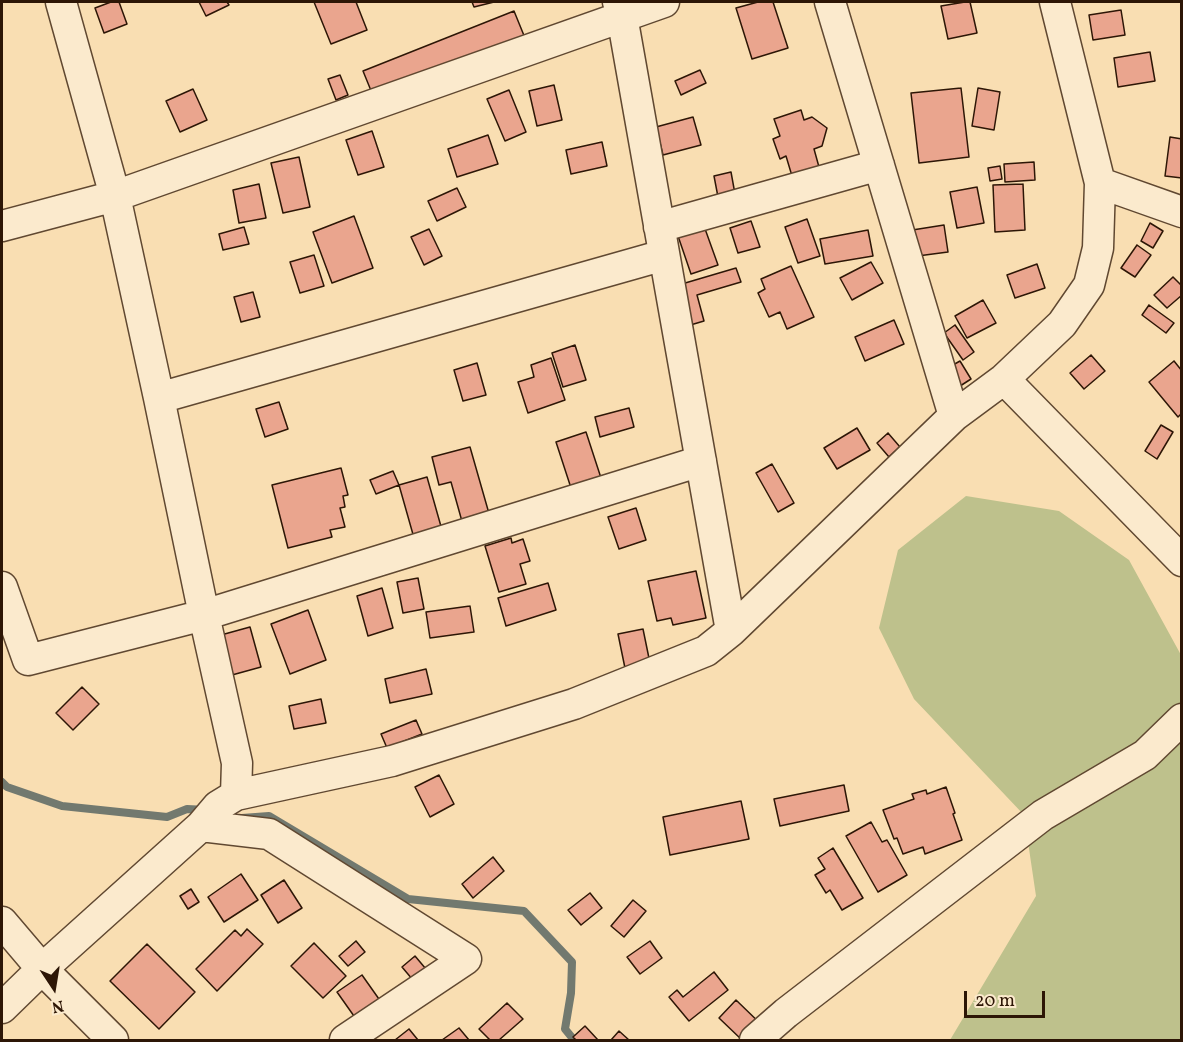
<!DOCTYPE html>
<style>
body{margin:0}
#map{position:relative;width:1183px;height:1042px;overflow:hidden;background:#f9deb2;font-family:Vollkorn,serif}
canvas{display:block}
.frame{position:absolute;inset:0;border:3px solid #2d1606;pointer-events:none}
.north{position:absolute;left:24px;top:958px;width:60px;height:60px;-webkit-text-stroke:4px #fbeacd;paint-order:stroke;rotate:168deg;font-size:16px;font-weight:700;line-height:24px;text-align:center;color:#2d1606}
.north::after{content:'';display:block;margin:auto;width:21px;height:27px;background:#2d1606;clip-path:polygon(50% 0,100% 100%,50% 72%,0 100%)}
.scale{position:absolute;left:964px;top:991px;width:81px;height:27px;box-sizing:border-box;border:3px solid #2d1606;border-top:0;padding-left:8px;font-size:18px;line-height:21px;white-space:nowrap;color:#2d1606;-webkit-text-stroke:4px #fbeacd;paint-order:stroke}
</style>
<div id="map">
<canvas width="1183" height="1042"></canvas>
<div class="frame"></div>
<div class="north">N</div>
<div class="scale">20 m</div>
</div>
<script>
const ctx = document.querySelector('canvas').getContext('2d');
ctx.lineJoin = 'round';
function fillPath(path, color) { ctx.fillStyle = color; ctx.fill(path, 'evenodd'); }
const poly = rows => new Path2D(rows.map(r => 'M' + r).join(''));
function strokePath(path, color, width, dash) { ctx.strokeStyle = color; ctx.lineWidth = width; ctx.lineCap = dash ? 'butt' : 'round'; ctx.setLineDash(dash || []); ctx.stroke(path); }
const green = poly([
 [966,496,1059,511,1129,560,1181,655,1181,1040,950,1040,1036,896,1024,815,914,699,879,628,898,550]
]);
const stream = poly([
 [2,782,7,787,62,806,167,817,187,809,207,810],
 [242,818,269,816,408,899,524,911,572,962,571,993,565,1029,574,1040]
]);
const building = poly([
 [111,2,119,2,127,24,104,33,95,8,111,2],
 [199,2,227,2,229,5,206,16,199,2],
 [314,2,356,2,367,30,331,44,314,2],
 [472,2,494,2,474,7,472,2],
 [758,2,773,2,788,48,752,59,736,8,758,2],
 [965,2,970,2,977,33,948,39,941,6,965,2],
 [1121,10,1125,35,1093,40,1089,15,1121,10],
 [514,11,525,38,374,98,363,71,514,11],
 [1150,52,1155,81,1118,87,1114,58,1150,52],
 [700,70,706,83,681,95,675,81,700,70],
 [340,75,348,95,336,100,328,79,340,75],
 [554,85,562,120,537,126,529,91,554,85],
 [961,88,969,157,919,163,911,93,961,88],
 [978,88,1000,92,994,130,972,126,978,88],
 [193,89,207,120,180,132,166,101,193,89],
 [509,90,526,132,505,141,487,99,509,90],
 [801,110,804,120,812,117,827,128,822,146,814,149,819,167,792,176,786,156,780,159,773,139,780,136,774,119,801,110],
 [693,117,701,145,663,155,656,127,693,117],
 [372,131,384,167,358,175,346,140,372,131],
 [488,135,498,164,457,177,448,149,488,135],
 [1170,137,1182,139,1182,178,1165,176,1170,137],
 [602,142,607,166,571,174,566,150,602,142],
 [299,157,310,207,283,213,271,163,299,157],
 [1034,162,1035,180,1005,182,1004,164,1034,162],
 [1000,166,1002,179,990,181,988,168,1000,166],
 [731,172,735,194,718,197,714,176,731,172],
 [259,184,266,218,239,223,233,190,259,184],
 [1023,184,1025,230,995,232,993,185,1023,184],
 [977,187,984,223,957,228,950,192,977,187],
 [457,188,466,207,437,221,428,201,457,188],
 [354,216,373,268,332,283,313,232,354,216],
 [807,219,820,256,798,263,785,227,807,219],
 [751,221,760,247,738,253,730,228,751,221],
 [1150,223,1163,231,1153,248,1141,241,1150,223],
 [944,225,948,252,910,257,906,231,944,225],
 [704,226,718,265,691,274,678,236,704,226],
 [244,227,249,244,223,250,219,234,244,227],
 [429,229,442,256,424,265,411,237,429,229],
 [868,230,873,256,825,264,820,239,868,230],
 [1137,245,1151,255,1135,277,1121,268,1137,245],
 [314,255,324,286,300,293,290,262,314,255],
 [871,262,883,283,852,300,840,278,871,262],
 [1037,264,1045,288,1015,298,1007,275,1037,264],
 [791,266,814,317,787,329,780,312,769,317,758,293,765,289,761,279,791,266],
 [736,268,741,282,697,295,704,321,687,326,675,286,736,268],
 [1173,277,1182,286,1182,295,1167,308,1154,295,1173,277],
 [253,292,260,317,241,322,234,297,253,292],
 [983,300,996,323,967,338,955,316,983,300],
 [1149,305,1174,323,1166,333,1142,315,1149,305],
 [894,320,904,344,865,361,855,337,894,320],
 [955,325,974,352,963,360,944,333,955,325],
 [575,345,586,380,563,387,552,353,575,345],
 [1091,355,1105,371,1084,389,1070,373,1091,355],
 [551,358,565,400,528,413,518,382,534,377,531,365,551,358],
 [960,361,971,379,957,388,946,369,960,361],
 [1174,361,1182,371,1182,413,1178,417,1149,382,1174,361],
 [477,363,486,395,463,401,454,370,477,363],
 [279,402,288,429,265,437,256,409,279,402],
 [629,408,634,427,600,437,595,417,629,408],
 [1161,425,1173,432,1157,459,1145,451,1161,425],
 [857,428,870,450,837,469,824,448,857,428],
 [586,432,602,481,572,491,556,442,586,432],
 [888,433,900,447,889,457,877,443,888,433],
 [470,447,490,517,463,525,451,482,439,485,432,457,470,447],
 [772,464,794,503,778,512,756,473,772,464],
 [341,468,348,495,343,496,345,507,340,508,345,527,330,530,332,537,288,548,272,485,341,468],
 [393,471,399,485,376,494,370,480,393,471],
 [427,477,444,537,416,545,399,485,427,477],
 [636,508,646,540,619,549,608,517,636,508],
 [511,538,512,543,523,539,530,561,520,564,526,584,499,592,485,546,511,538],
 [696,571,706,618,673,625,671,618,657,621,648,581,696,571],
 [418,578,424,609,403,613,397,582,418,578],
 [548,583,556,610,506,626,498,598,548,583],
 [382,588,393,628,368,636,357,596,382,588],
 [470,606,474,632,430,638,426,612,470,606],
 [308,610,326,660,290,674,271,624,308,610],
 [250,627,261,667,232,675,221,635,250,627],
 [643,629,651,668,626,673,618,634,643,629],
 [426,669,432,694,390,703,385,679,426,669],
 [82,687,99,704,73,730,56,713,82,687],
 [321,699,326,723,294,729,289,706,321,699],
 [416,720,422,734,387,748,381,734,416,720],
 [439,775,454,804,430,817,415,787,439,775],
 [844,785,849,811,780,826,774,799,844,785],
 [946,787,955,813,953,814,962,840,925,854,923,847,903,854,897,838,894,839,883,810,914,799,912,794,926,790,927,794,946,787],
 [741,801,749,839,670,855,663,817,741,801],
 [871,822,882,842,887,840,907,875,878,892,846,836,871,822],
 [833,848,863,898,842,910,830,890,826,893,815,875,825,869,818,858,833,848],
 [493,857,504,871,473,898,462,884,493,857],
 [241,874,258,900,224,922,208,897,241,874],
 [284,880,302,908,278,923,261,895,284,880],
 [191,889,199,902,188,909,180,896,191,889],
 [590,893,602,908,581,925,568,910,590,893],
 [633,900,646,911,624,937,611,926,633,900],
 [247,929,263,944,217,991,196,969,235,930,241,936,247,929],
 [356,941,365,952,348,966,339,956,356,941],
 [650,941,662,958,640,974,627,957,650,941],
 [314,943,346,976,323,998,291,966,314,943],
 [147,944,195,992,159,1029,110,981,147,944],
 [415,956,431,975,418,986,402,967,415,956],
 [714,972,728,990,689,1021,669,997,677,990,683,997,714,972],
 [362,975,386,1009,361,1026,337,992,362,975],
 [736,1000,767,1030,742,1040,719,1018,736,1000],
 [507,1003,523,1019,499,1040,490,1040,479,1029,507,1003],
 [585,1026,598,1040,576,1040,573,1037,585,1026],
 [459,1028,469,1040,442,1040,459,1028],
 [409,1029,418,1040,395,1040,409,1029],
 [619,1031,629,1040,611,1040,619,1031]
]);
const minor = poly([
 [618,2,622,16,731,631],
 [830,2,954,416],
 [1100,183,1182,212],
 [2,226,115,196,664,2],
 [659,227,879,165],
 [1004,379,1182,561],
 [159,398,664,255],
 [2,587,28,660,204,615,701,461],
 [236,795,392,761,574,704,706,651,731,631,954,416,1004,379,1062,324,1089,285,1098,248,1100,183,1055,2],
 [201,826,269,834,466,959,345,1040],
 [2,922,42,969,113,1040],
 [2,1008,42,969,201,826,218,806,236,795,237,763,204,615,159,398,115,196,61,2],
 [755,1040,786,1013,1043,815,1145,755,1182,719]
]);
fillPath(green, '#bec18c');
strokePath(stream, '#72796f', 8);
fillPath(building, '#eaa58e');
strokePath(building, '#2d1606', 1.5);
strokePath(minor, '#604831', 33);
strokePath(minor, '#fbeacd', 30);
</script>
